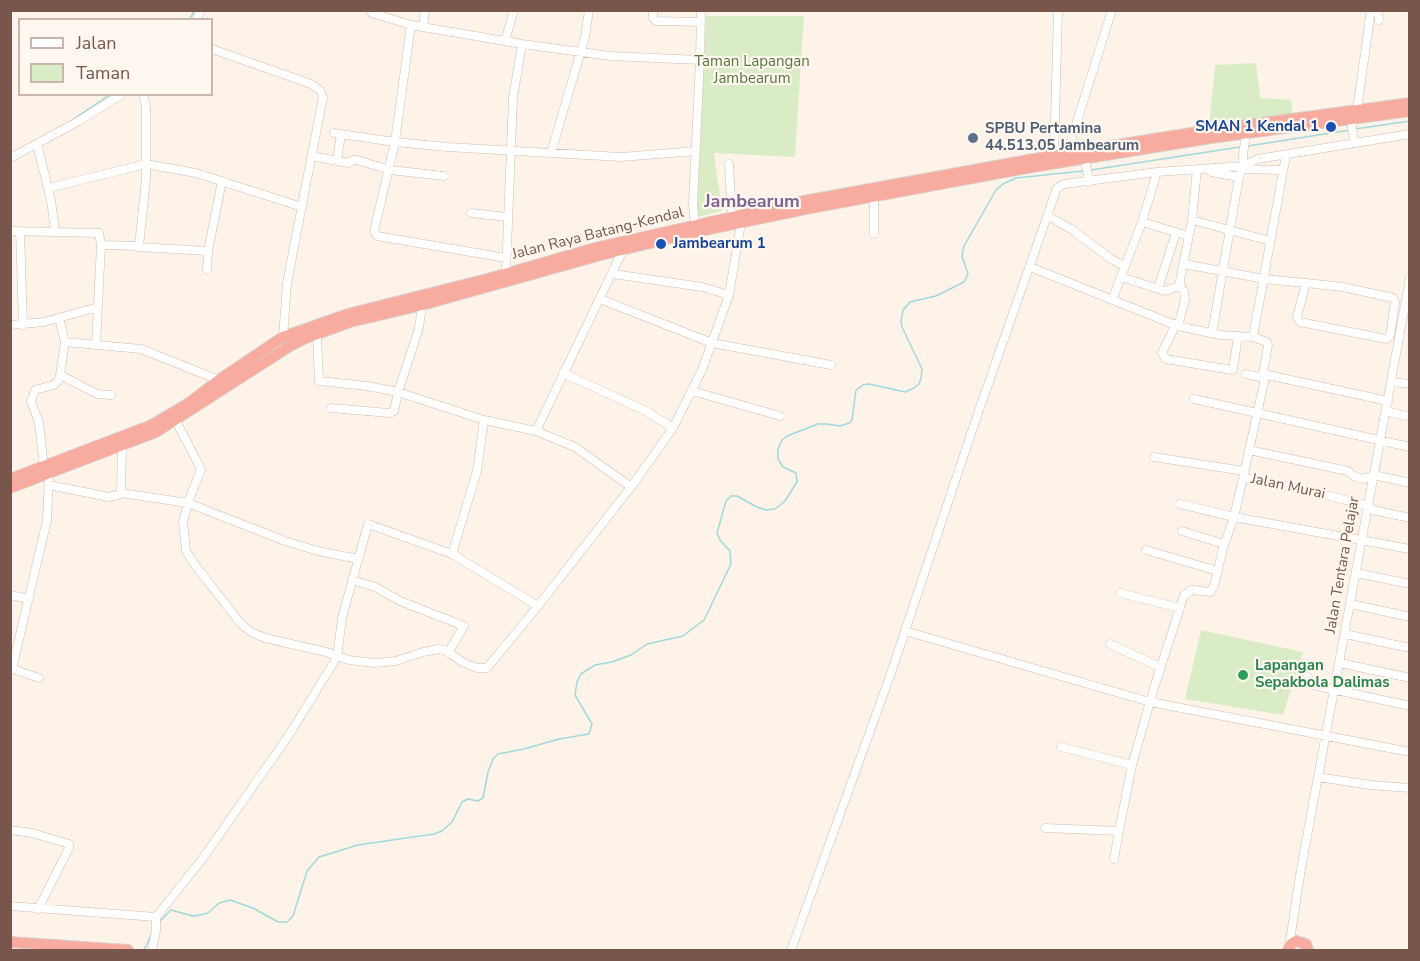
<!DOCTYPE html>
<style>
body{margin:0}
#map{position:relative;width:1420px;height:961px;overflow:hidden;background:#fdf3e9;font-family:"Nunito Sans",sans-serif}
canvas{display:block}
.frame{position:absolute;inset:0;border:12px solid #79564b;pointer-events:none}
.legend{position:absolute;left:18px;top:18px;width:195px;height:78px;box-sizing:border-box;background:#fff7f0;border:2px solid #c9b7ae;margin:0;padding:8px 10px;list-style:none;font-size:18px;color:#79564b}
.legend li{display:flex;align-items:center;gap:12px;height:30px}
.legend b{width:30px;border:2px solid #c9b7ae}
</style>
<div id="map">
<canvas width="1420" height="961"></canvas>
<div class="frame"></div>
<ul class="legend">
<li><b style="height:8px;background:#fff"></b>Jalan</li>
<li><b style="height:16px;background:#daecc6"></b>Taman</li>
</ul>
</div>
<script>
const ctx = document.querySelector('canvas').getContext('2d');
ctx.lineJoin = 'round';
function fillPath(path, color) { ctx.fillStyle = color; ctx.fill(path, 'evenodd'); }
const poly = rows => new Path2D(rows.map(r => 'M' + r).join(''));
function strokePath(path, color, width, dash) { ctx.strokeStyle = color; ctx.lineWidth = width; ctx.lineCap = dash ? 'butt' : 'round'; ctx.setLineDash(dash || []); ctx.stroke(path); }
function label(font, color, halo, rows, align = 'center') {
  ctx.font = font + ' "Nunito Sans",sans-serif'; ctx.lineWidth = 4.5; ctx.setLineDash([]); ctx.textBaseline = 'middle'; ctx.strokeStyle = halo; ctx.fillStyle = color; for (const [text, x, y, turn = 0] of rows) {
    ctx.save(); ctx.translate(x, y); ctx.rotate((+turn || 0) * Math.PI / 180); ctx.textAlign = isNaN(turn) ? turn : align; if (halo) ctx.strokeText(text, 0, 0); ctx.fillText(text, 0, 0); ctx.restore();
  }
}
const green = poly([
 [706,16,804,16,795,157,714,153,722,211,697,217],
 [1256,63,1260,98,1291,100,1293,117,1209,128,1215,65],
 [1201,630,1303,652,1283,715,1185,699]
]);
const stream = poly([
 [189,20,195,10],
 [69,122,111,94],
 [1355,129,1410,121],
 [1248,146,1350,130],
 [1091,170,1240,147],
 [160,921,171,910,193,916,200,915,208,913,219,903,230,900,253,908,278,922,287,922,293,916,307,871,319,857,358,845,434,834,442,831,452,822,462,802,468,799,478,801,483,798,488,772,493,759,498,754,524,749,559,739,589,734,592,724,575,695,577,682,581,674,595,665,612,662,631,655,647,644,683,636,704,620,731,564,730,551,720,540,717,533,726,501,731,496,737,496,757,507,766,510,775,509,785,501,797,482,796,473,783,467,778,459,778,449,782,440,787,436,818,424,827,424,840,426,849,423,852,420,856,390,863,385,869,384,905,392,914,388,919,384,921,378,922,369,902,327,901,321,903,310,910,302,936,296,964,282,968,274,962,256,964,246,996,190,1003,184,1016,178,1083,171],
 [144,950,151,935]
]);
const minor = poly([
 [369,10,372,13,411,25,522,44,610,56,700,60],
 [653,10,653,18,656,21,701,22],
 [1378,10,1379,20],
 [196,20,201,10],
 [411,25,395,142,374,231,377,236,506,258],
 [423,27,425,10],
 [505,41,514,10],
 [212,49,311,84,320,90,323,97,287,283,283,337],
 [1357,110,1371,10],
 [1351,119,1354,142],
 [334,133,395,142,447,147,621,157,696,151],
 [37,144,51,200,55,231],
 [551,153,585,37,589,10],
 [1067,153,1112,10],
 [1054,155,1058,10],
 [312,156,348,163,353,160,357,160,390,170,444,176],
 [10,158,79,121,122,94],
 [1085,159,1089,182],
 [337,161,341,134],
 [729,164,732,217],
 [1242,169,1283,170],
 [1211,172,1239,177],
 [48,188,146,164,196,173,302,207],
 [874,196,874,234],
 [471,213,507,217],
 [1048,216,1071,229,1111,259,1124,266],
 [1192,220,1270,241],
 [1142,222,1189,236],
 [695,225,693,204,700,60,701,10],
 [10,231,99,233,101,245,139,246,146,179,146,107,143,94],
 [20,231,23,325],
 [138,247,208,251],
 [1184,264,1264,279,1306,283,1343,287,1393,298,1395,302,1390,336,1386,339,1300,322,1297,317,1306,283],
 [1030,267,1178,326,1220,335,1253,337,1267,342,1268,345,1263,374,1265,378,1243,478,1234,517,1223,548,1214,586,1210,592,1192,590,1184,595,1154,688,1132,765,1119,831,1045,828],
 [207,270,208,251,222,181],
 [506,273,513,98,522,44],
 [613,274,702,287,729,295],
 [1121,277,1165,291,1179,286,1192,220,1197,169],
 [1158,288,1176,233],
 [600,299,712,343,831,365],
 [1112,300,1142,222,1157,172],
 [1176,324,1162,353,1166,359,1232,370,1233,369,1238,336],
 [10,325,44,322,98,307],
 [1178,326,1185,300,1184,291,1179,286,1180,283],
 [1212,333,1239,177,1243,166,1243,156,1246,133],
 [317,334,319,381,367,386,398,392,484,420,536,431,575,447,631,487],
 [1253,337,1286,155],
 [65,342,141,349,219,380],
 [96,345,101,245],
 [563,373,646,411,673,428],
 [1246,374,1265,378],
 [1263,374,1388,401],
 [60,375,97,394,111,395],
 [1391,382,1410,384],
 [692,391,780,416],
 [1194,399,1410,447],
 [331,408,389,413,394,411,398,392,419,328,422,305],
 [1386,411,1410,417],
 [176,421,201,469,188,503,285,541,318,551,358,559],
 [536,431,623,250],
 [1249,450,1348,471,1355,477,1363,479,1374,475,1410,483],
 [1154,457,1244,471],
 [44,467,39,423,31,401,35,390,54,385,58,381,60,375,65,342,59,318],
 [1243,478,1306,490,1369,506],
 [49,485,109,497,118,495,121,493,122,446],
 [121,493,188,503,183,522,186,551,192,561,241,624,251,632,265,638,326,652,349,660,374,663,396,661,423,652,439,649,447,651,462,662,477,668,487,668,538,606,631,487,673,428,702,370,729,295,741,223],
 [1180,504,1234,517,1410,549],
 [1368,509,1410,518],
 [1182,531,1224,544],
 [1146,550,1218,571],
 [452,554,477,471,484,420],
 [1357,573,1410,584],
 [352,580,375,587,400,601,464,626,448,653],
 [1120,593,1180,608],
 [10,595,29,599],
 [1351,604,1410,617],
 [905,631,1150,702,1410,752],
 [1345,634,1410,648],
 [1110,644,1160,667],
 [1340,663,1410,678],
 [1308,677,1309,683,1313,685,1410,706],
 [39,678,12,669,47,520,49,474],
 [1061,747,1132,765],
 [1318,777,1370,785,1410,788],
 [10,830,32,833,69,844,69,848,38,909],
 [1114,859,1119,831],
 [10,906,156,917],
 [1289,947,1301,869,1410,278],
 [152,950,156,931,156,917,203,858,289,735,337,657,342,618,368,524,452,554,538,606],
 [791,950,891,673,977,416,1057,188,1064,184,1157,172,1243,166,1258,159,1410,134]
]);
const highway = poly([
 [10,479,152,425,189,403,219,380,283,337,348,314,491,278,595,248,804,201,1067,153,1210,130,1410,103],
 [10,488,156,432,290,346,306,338,350,322,422,305,597,256,691,233,806,209,1032,167,1211,138,1410,111],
 [10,942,128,950],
 [1288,950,1291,944,1296,941,1306,944,1308,950]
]);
const markers = [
 [1331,127,6,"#1a4fb4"],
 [973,138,6,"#5c6f8a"],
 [661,244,6,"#1a4fb4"],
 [1243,675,6,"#2e9e5b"]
];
const parkNames = [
 ["Taman Lapangan",752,62],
 ["Jambearum",752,79]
];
const transitNames = [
 ["SMAN 1 Kendal 1",1319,127],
 ["Jambearum 1",673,244,"left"]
];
const serviceNames = [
 ["SPBU Pertamina",985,129],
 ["44.513.05 Jambearum",985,146]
];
const streetNames = [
 ["Jalan Raya Batang-Kendal",598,234,-14],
 ["Jalan Murai",1288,487,12],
 ["Jalan Tentara Pelajar",1343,565,-80]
];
const leisureNames = [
 ["Lapangan",1255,666],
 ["Sepakbola Dalimas",1255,683]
];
const quarterNames = [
 ["Jambearum",752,203]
];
fillPath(green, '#daecc6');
strokePath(stream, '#a2d8da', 1.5);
strokePath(minor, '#d3bbb1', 9);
strokePath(highway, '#d9d0cd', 12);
strokePath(minor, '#fff', 8);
strokePath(highway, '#f8ab9f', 10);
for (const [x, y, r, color] of markers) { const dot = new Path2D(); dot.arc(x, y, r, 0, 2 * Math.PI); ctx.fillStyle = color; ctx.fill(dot); strokePath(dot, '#fff7f0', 2); }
label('15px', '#587940', '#fff7f0', parkNames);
label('bold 15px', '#164399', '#fff7f0', transitNames, 'right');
label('bold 15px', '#4e5e75', '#fff7f0', serviceNames, 'left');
label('15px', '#79564b', '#fff7f0', streetNames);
label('bold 15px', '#27864d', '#fff7f0', leisureNames, 'left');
label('bold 18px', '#7d6494', '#fff7f0', quarterNames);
</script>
